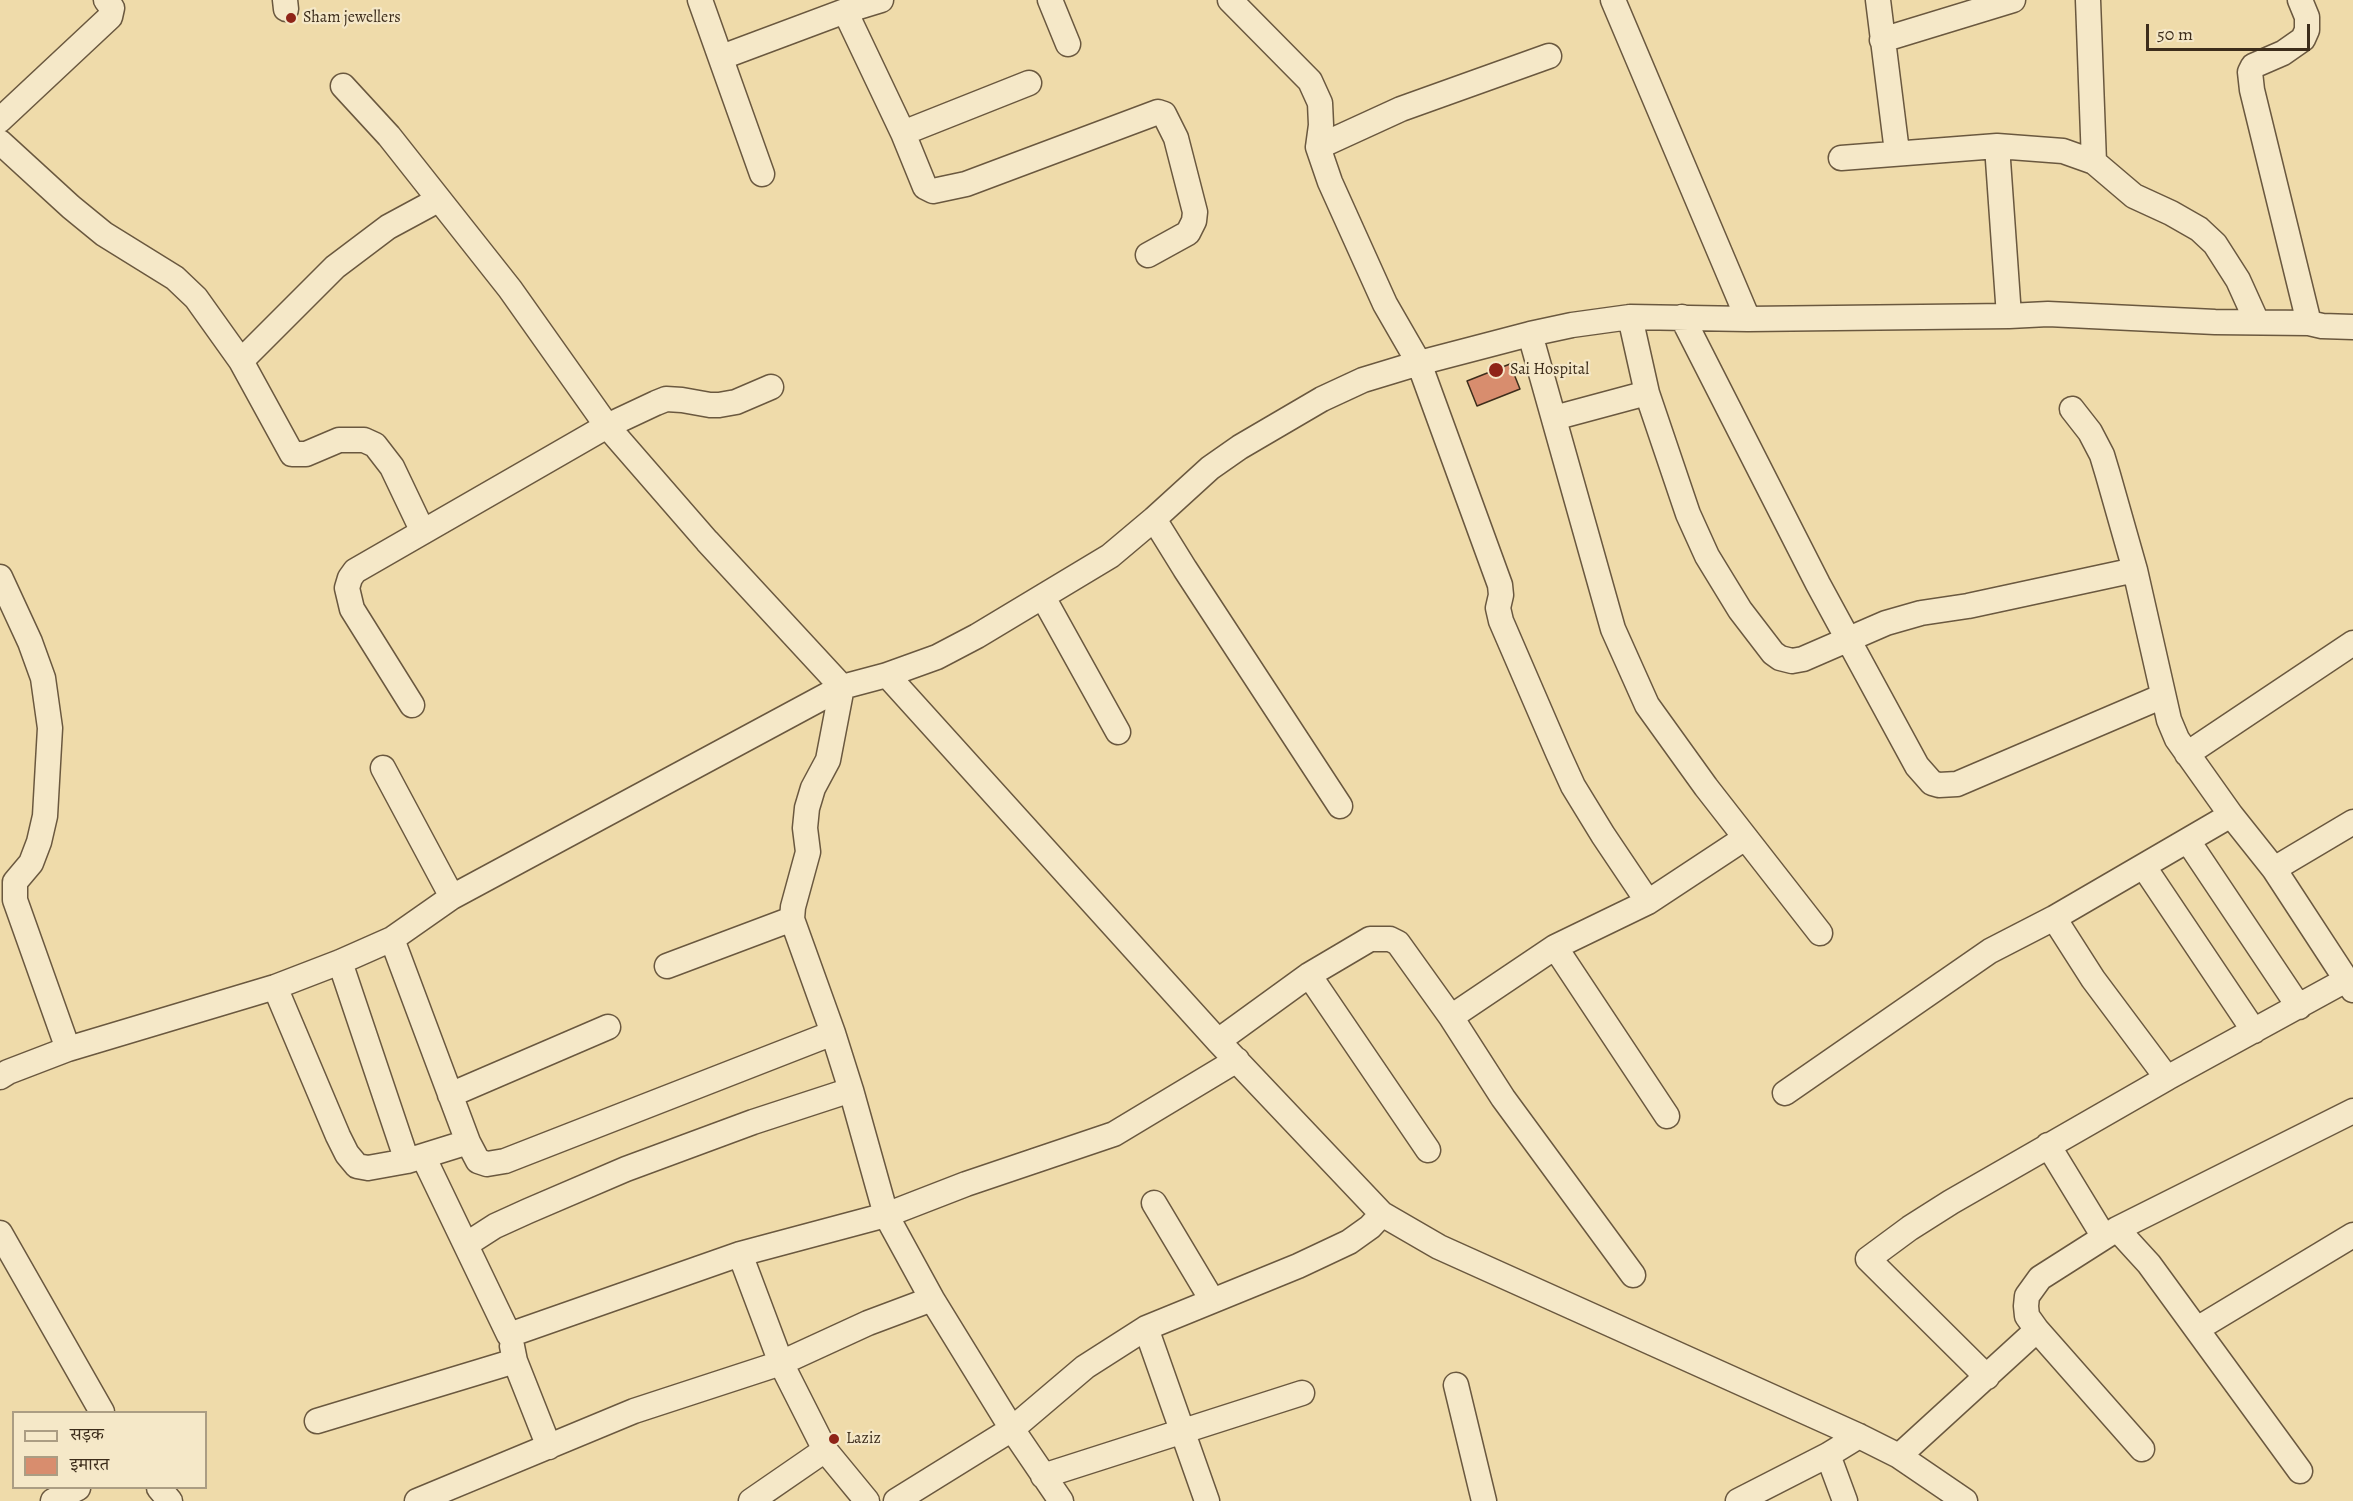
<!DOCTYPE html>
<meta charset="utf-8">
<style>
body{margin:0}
#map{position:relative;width:2353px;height:1501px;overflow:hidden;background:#efdbaa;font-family:Alegreya,"Noto Serif Devanagari",serif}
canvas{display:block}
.legend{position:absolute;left:12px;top:1411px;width:195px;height:78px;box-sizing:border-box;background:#f5e8c8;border:2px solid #ab9d83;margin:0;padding:8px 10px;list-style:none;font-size:18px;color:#3d2d1b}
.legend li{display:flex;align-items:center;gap:12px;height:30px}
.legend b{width:30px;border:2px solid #ab9d83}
.scale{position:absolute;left:2146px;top:24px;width:164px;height:27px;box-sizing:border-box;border:3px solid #3d2d1b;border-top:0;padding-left:8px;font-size:18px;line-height:21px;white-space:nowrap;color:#3d2d1b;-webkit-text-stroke:4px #f5e8c8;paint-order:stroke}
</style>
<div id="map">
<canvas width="2353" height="1501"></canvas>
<ul class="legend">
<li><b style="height:8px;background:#f5e8c8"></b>सड़क</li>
<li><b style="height:16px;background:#d88d6e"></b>इमारत</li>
</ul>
<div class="scale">50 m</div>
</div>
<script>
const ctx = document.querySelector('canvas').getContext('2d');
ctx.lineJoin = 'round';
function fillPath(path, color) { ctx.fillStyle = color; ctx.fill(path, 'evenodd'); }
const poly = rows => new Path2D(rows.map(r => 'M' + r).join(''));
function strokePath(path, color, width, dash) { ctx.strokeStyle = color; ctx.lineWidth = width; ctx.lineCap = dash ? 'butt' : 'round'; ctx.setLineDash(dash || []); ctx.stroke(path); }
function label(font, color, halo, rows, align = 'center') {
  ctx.font = font + ' Alegreya,serif'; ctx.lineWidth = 4.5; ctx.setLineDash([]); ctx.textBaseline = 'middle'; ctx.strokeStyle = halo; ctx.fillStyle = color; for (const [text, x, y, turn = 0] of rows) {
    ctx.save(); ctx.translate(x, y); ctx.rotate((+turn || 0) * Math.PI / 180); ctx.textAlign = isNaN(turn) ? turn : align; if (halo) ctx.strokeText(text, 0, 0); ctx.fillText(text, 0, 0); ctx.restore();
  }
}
const building = poly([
 [1510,364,1520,389,1477,406,1467,381,1510,364]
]);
const minor = poly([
 [285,0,286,9],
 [700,0,762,174],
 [1050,0,1068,44],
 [1230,0,1310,81,1320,103,1321,125,1318,147],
 [1613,0,1748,319],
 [1878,0,1897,152],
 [2088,0,2094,162],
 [2300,0,2307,17,2307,30,2303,39,2283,53,2253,66,2250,72,2252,90,2309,323],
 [845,11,881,0],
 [1882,40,2013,0],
 [1549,56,1401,109,1318,147,1330,182,1385,304,1419,363,1500,585,1501,595,1498,608,1501,621,1558,753,1573,786,1603,835,1648,902],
 [722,57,845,11,903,133,925,187,933,191,966,184,1158,112,1164,114,1176,138,1195,212,1194,221,1188,233,1148,255],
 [343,86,389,136,510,289,607,426,707,541,842,687,828,760,813,788,807,808,805,828,808,852,793,907,792,919,833,1033],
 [0,120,110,17,112,8,106,0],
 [903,133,1029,83],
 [0,142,71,207,104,234,175,278,196,298,241,361,292,454,306,454,339,440,364,440,375,445,392,467,423,532],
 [1997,146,2009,316],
 [1841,158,1997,146,2063,151,2094,162,2134,196,2171,213,2199,229,2215,244,2238,280,2257,322],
 [1630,317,1647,393,1688,514,1707,556,1740,610,1773,653,1780,658,1792,661,1803,659,1886,623,1921,613,1968,606,2135,570],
 [1682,317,1818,584,1917,766,1932,783,1939,785,1957,784,2163,696],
 [1530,334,1613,629,1647,705,1706,787,1820,933],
 [241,361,335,267,388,227,438,200],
 [2072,409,2090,432,2102,455,2108,475,2135,570,2169,720,2177,739,2231,815,2274,869,2353,990],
 [1554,418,1647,393],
 [1154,519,1185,569,1340,806],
 [0,577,30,642,43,678,50,728,45,816,39,842,31,863,15,882,15,900,68,1049],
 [1043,597,1118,732],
 [887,675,1218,1041,1382,1214,1439,1247,1859,1436,1899,1456,1965,1501],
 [412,705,352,609,347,588,350,578,355,571,607,426,656,403,666,399,682,400,710,405,719,405,736,402,771,387],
 [2187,754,2353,643],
 [383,768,452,897],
 [2188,841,2299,1007],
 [2144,867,2254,1031],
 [2274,869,2353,822],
 [2054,918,2093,979,2167,1078,2346,980],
 [392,939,468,1142,478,1161,487,1164,505,1161,833,1033,851,1090],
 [1555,947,1667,1116],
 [340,962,407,1161],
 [667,966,792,919],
 [1309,975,1428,1150],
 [275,987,338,1136,347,1154,357,1166,368,1168,407,1161,468,1142],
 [1451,1017,1555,947,1648,902,1745,838],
 [1218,1041,1309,975,1370,939,1390,939,1398,943,1451,1017,1503,1098,1633,1275],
 [0,1077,8,1072,68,1049,275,987,340,962,392,939,452,897,842,687,887,675,937,657,977,636,1110,556,1154,519,1210,468,1240,447,1322,399,1363,380,1419,363,1530,334,1572,325,1630,317,1748,319,2009,316,2048,314,2215,322,2309,323,2322,326,2353,327],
 [1785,1093,1990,951,2054,918,2231,815],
 [450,1095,608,1027],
 [2048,1145,2104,1237],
 [423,1156,509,1335,740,1254,886,1215,932,1299],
 [1154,1203,1212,1300],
 [2117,1229,2353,1111],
 [0,1233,102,1412],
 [467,1244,495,1226,528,1211,626,1169,753,1122,851,1090,886,1215,966,1184,1114,1134,1237,1060],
 [740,1254,781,1363,825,1450,867,1501],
 [1146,1328,1207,1501],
 [2197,1329,2353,1235],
 [2037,1330,2142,1449],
 [512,1346,515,1361,549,1447],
 [1987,1377,1868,1259,1910,1228,1951,1202,2167,1078],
 [1456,1385,1484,1501],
 [317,1421,515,1361],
 [1828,1455,1845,1501],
 [1899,1456,2037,1330,2027,1316,2026,1306,2027,1296,2040,1278,2117,1229,2149,1264,2300,1471],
 [1043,1476,1302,1393],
 [159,1488,170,1501],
 [53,1501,78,1488],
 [417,1501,634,1411,781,1363,868,1323,932,1299,1012,1429,896,1501],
 [751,1501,825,1450],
 [1061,1501,1012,1429,1085,1367,1146,1328,1298,1266,1349,1242,1370,1227,1382,1214],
 [1738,1501,1828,1455,1859,1436]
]);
const markers = [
 [291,18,6,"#8f2418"],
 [1496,370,8,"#8f2418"],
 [834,1439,6,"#8f2418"]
];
const poiNames = [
 ["Sham jewellers",303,18],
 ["Sai Hospital",1510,370],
 ["Laziz",846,1439]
];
fillPath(building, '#d88d6e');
strokePath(building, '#3d2d1b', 1.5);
strokePath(minor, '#6a583f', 27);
strokePath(minor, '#f5e8c8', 24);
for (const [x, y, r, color] of markers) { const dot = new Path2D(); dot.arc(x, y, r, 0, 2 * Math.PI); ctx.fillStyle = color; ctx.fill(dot); strokePath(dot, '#f5e8c8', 2); }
label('16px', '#3d2d1b', '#f5e8c8', poiNames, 'left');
</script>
